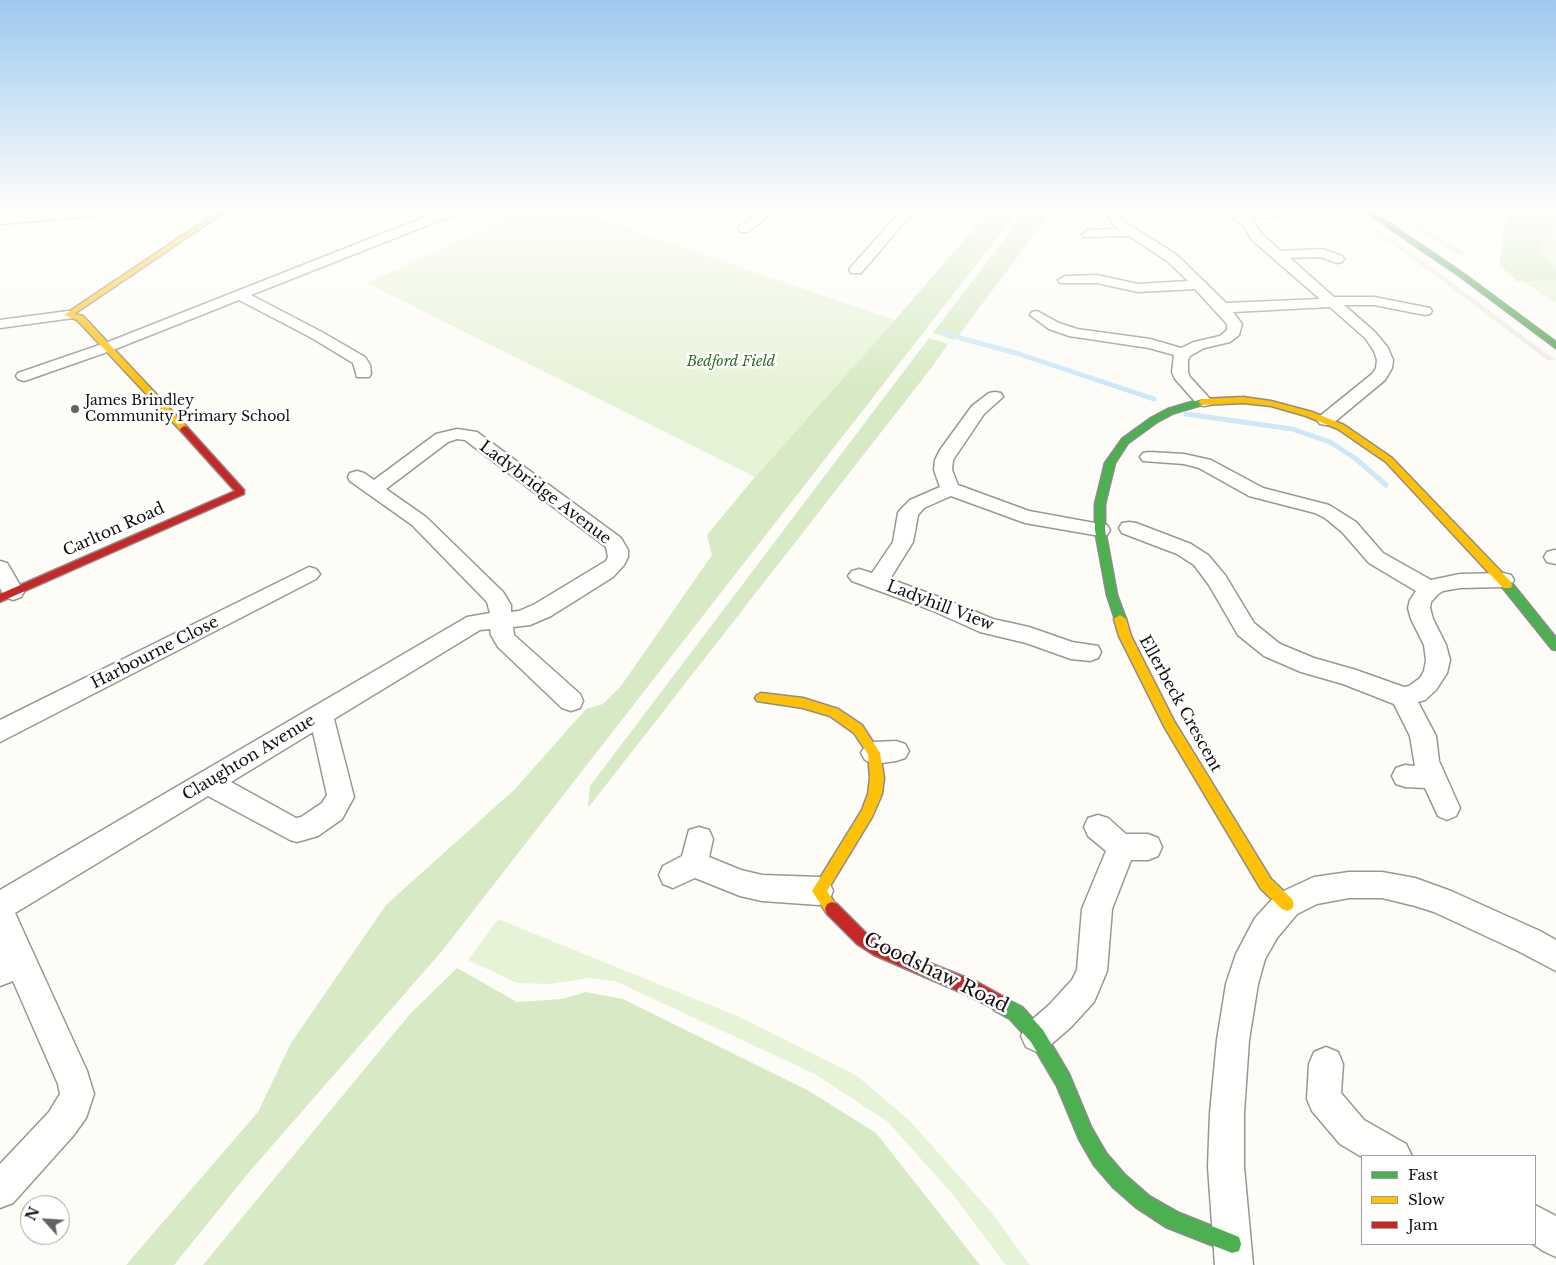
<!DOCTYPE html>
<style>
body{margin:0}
#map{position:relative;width:1556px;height:1265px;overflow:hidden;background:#fdfcf7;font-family:"Libre Baskerville",serif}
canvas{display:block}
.legend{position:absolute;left:1361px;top:1155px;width:175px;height:90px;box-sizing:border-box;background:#fff;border:1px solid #a0a0a0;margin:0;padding:6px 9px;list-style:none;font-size:15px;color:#111}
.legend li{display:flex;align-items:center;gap:10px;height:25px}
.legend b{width:25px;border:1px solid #a0a0a0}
.north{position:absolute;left:20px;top:1195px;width:50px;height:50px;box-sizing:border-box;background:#fff;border:1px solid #a0a0a0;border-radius:50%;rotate:296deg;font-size:14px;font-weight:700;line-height:20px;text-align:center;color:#111}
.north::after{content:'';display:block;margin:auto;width:18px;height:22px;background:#646362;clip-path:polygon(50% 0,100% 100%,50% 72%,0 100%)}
</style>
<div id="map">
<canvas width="1556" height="1265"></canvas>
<ul class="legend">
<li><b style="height:6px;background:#4caf50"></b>Fast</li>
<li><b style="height:6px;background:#ffc107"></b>Slow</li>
<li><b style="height:6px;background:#c62828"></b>Jam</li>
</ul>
<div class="north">N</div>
</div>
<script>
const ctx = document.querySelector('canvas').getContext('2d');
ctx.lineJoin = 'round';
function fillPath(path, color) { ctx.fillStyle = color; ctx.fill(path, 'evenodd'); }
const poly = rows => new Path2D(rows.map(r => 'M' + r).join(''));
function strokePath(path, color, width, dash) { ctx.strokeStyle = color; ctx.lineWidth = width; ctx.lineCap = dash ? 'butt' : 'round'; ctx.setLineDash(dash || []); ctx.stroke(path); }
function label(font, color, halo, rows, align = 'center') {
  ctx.font = font + ' "Libre Baskerville",serif'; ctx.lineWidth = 5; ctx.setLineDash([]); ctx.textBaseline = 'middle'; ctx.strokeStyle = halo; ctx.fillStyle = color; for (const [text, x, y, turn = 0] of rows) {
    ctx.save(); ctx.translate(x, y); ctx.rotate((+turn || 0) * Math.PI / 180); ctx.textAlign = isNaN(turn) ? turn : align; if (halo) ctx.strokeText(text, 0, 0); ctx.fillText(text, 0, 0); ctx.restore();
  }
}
const green = poly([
 [524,211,577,211,895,320,755,477,367,283],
 [1392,211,1400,211,1461,250,1467,256,1457,255],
 [1513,211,1556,211,1556,304,1499,265,1505,223],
 [498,919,737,1016,857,1076,909,1120,991,1212,1030,1265,1006,1265,954,1196,888,1122,815,1074,615,981,589,978,550,984,517,983,468,960]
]);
const forest = poly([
 [989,211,1018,211,442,951,250,1171,174,1265,126,1265,258,1112,291,1043,386,905,515,789,586,709,603,704,621,686,712,555,707,535,755,477,895,320],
 [1026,211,1052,211,955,340,933,333],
 [1513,211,1556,211,1556,231,1542,241,1540,254,1556,269,1556,281,1517,281,1499,265,1505,223],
 [929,338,948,344,932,367,588,808,590,786],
 [457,968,517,1002,562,999,586,992,623,999,809,1091,876,1133,980,1265,203,1265,410,1014]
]);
const plaza = poly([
 [1345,211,1350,211,1425,262,1555,360,1547,360,1417,262]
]);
const streamFar1 = poly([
 [943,333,965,339]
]);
const stream = poly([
 [960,338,1016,353,1154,399],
 [1186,414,1292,429,1330,442,1356,459,1386,485]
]);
const street = poly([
 [59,211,111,211,105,215,0,224,0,216,59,211],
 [440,211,458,211,456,214,251,295,320,331,365,357,370,365,371,374,369,377,357,377,353,363,310,337,239,300,113,350,30,379,24,381,18,379,16,376,18,373,108,342,440,211],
 [761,211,775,211,748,232,740,232,738,229,740,226,761,211],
 [901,211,914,211,861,273,851,273,849,270,851,267,901,211],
 [1111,211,1123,211,1121,219,1123,221,1177,255,1226,303,1320,299,1252,240,1242,224,1222,211,1279,211,1281,214,1275,218,1250,218,1262,234,1281,251,1322,249,1342,256,1344,259,1342,262,1337,263,1320,257,1290,258,1334,297,1374,297,1425,307,1430,308,1432,311,1430,314,1425,315,1374,305,1344,305,1375,332,1388,348,1393,360,1392,368,1385,380,1332,424,1326,425,1320,424,1317,420,1320,416,1372,374,1376,368,1377,360,1374,351,1365,338,1330,307,1233,312,1242,324,1239,335,1230,342,1204,348,1190,356,1188,360,1188,372,1190,377,1212,401,1210,405,1204,406,1198,405,1175,379,1172,372,1174,355,1149,348,1069,336,1049,329,1030,315,1032,312,1037,311,1059,323,1077,329,1150,339,1181,348,1194,342,1220,336,1227,330,1227,324,1195,289,1138,292,1097,283,1060,283,1058,280,1065,276,1097,275,1138,284,1188,281,1167,261,1129,236,1083,237,1082,234,1088,230,1118,229,1109,219,1111,211],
 [68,311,73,312,75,315,73,318,0,328,0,320,68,311],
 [995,392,1001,393,1003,397,984,414,953,460,952,470,958,485,1029,511,1100,524,1107,525,1110,530,1107,535,1100,536,1025,523,951,496,924,508,918,515,913,542,890,579,947,600,993,619,1029,627,1072,642,1098,646,1101,652,1098,658,1090,661,1071,659,1026,643,980,632,931,610,852,581,848,576,852,571,859,569,872,573,893,542,898,513,901,509,910,500,940,487,934,470,935,460,940,450,972,406,989,393,995,392],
 [457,429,477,432,621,538,628,550,628,557,624,565,613,577,551,616,530,625,513,627,514,635,580,694,583,701,580,708,571,711,562,708,498,647,491,635,490,629,480,630,334,719,354,797,342,819,318,836,297,842,290,840,208,796,15,913,87,1071,94,1094,86,1118,73,1136,13,1203,0,1208,0,1164,49,1112,60,1094,58,1084,13,981,0,986,0,890,467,617,490,613,487,602,412,525,350,481,348,477,350,473,357,471,364,473,374,480,436,434,457,429],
 [457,439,465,440,606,547,608,557,606,561,535,604,519,611,511,612,511,605,503,592,426,517,386,489,448,442,457,439],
 [313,732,327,795,322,803,301,817,296,818,231,782,313,732],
 [1149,452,1184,454,1211,460,1263,488,1329,505,1356,522,1383,553,1431,580,1460,574,1503,573,1511,575,1514,580,1511,585,1503,587,1460,588,1443,591,1438,594,1431,602,1430,608,1433,619,1446,645,1450,660,1447,673,1436,690,1425,700,1418,702,1436,736,1439,761,1460,808,1456,816,1447,820,1438,816,1425,788,1405,787,1396,784,1392,776,1396,768,1405,765,1415,766,1410,736,1394,704,1343,684,1301,672,1264,656,1238,635,1209,585,1194,565,1177,554,1122,533,1119,528,1122,523,1129,522,1136,523,1191,544,1208,555,1225,575,1254,623,1280,644,1314,658,1356,670,1404,687,1409,686,1420,678,1424,671,1426,660,1424,645,1411,619,1408,608,1410,600,1416,591,1369,563,1342,532,1325,518,1315,513,1249,496,1199,468,1184,464,1143,461,1140,457,1143,453,1149,452],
 [1554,550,1556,550,1556,564,1547,562,1544,557,1547,552,1554,550],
 [0,561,7,563,10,568,24,592,21,597,13,600,5,597,2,592,0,588,0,561],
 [309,567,316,569,320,574,316,579,0,742,0,720,309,567],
 [896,741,905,744,909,751,905,758,896,761,874,764,865,760,861,753,865,746,874,742,896,741],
 [1098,815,1108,818,1126,834,1148,834,1158,838,1162,847,1158,856,1148,860,1131,860,1112,909,1107,971,1094,1002,1071,1027,1048,1047,1037,1052,1026,1047,1021,1036,1026,1025,1049,1005,1072,980,1077,970,1082,909,1106,851,1088,836,1084,827,1088,818,1098,815],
 [699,827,709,830,713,839,709,857,741,870,762,875,819,877,829,881,833,891,829,901,819,905,762,901,740,896,695,878,673,888,663,884,659,875,663,866,682,856,689,830,699,827],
 [1349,872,1382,872,1415,878,1451,891,1540,931,1556,940,1556,971,1518,951,1434,912,1415,906,1382,898,1349,898,1317,904,1297,914,1277,938,1265,959,1258,984,1249,1040,1244,1113,1244,1167,1253,1265,1215,1265,1208,1167,1210,1113,1217,1040,1226,984,1236,954,1255,918,1277,894,1314,877,1349,872],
 [1326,1047,1338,1052,1343,1064,1341,1093,1364,1120,1406,1144,1412,1156,1362,1157,1340,1144,1312,1111,1307,1099,1309,1064,1314,1052,1326,1047],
 [1535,1205,1556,1216,1556,1257,1543,1251,1533,1244,1535,1244,1535,1205]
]);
const fast = poly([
 [1364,211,1371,211,1461,272,1556,342,1556,348,1457,274,1364,211],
 [1202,399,1206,402,1205,404,1174,413,1157,422,1128,443,1115,463,1105,504,1105,530,1117,595,1126,619,1120,623,1116,622,1107,595,1095,530,1095,504,1105,463,1122,439,1151,418,1168,409,1202,399],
 [1507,581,1511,582,1556,638,1556,650,1552,649,1503,588,1502,585,1507,581],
 [1000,996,1022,1007,1043,1030,1069,1074,1091,1127,1106,1153,1125,1175,1149,1196,1179,1213,1239,1237,1241,1244,1239,1251,1232,1253,1166,1227,1137,1208,1113,1187,1094,1165,1079,1139,1057,1086,1031,1042,1010,1019,994,1010,992,1004,994,998,1000,996]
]);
const slow = poly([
 [219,211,226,211,74,314,83,316,187,427,188,429,184,432,181,431,77,320,64,315,219,211],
 [1243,397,1271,401,1312,412,1344,425,1392,458,1511,582,1512,585,1511,588,1503,588,1386,462,1338,429,1306,416,1271,406,1243,403,1202,405,1198,402,1202,399,1243,397],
 [1120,615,1126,619,1131,636,1174,721,1271,879,1292,899,1294,904,1292,909,1287,911,1282,909,1261,889,1165,728,1119,636,1114,619,1120,615],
 [761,693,803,698,838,709,862,725,880,753,884,778,882,794,872,817,827,891,839,909,837,914,832,916,827,914,812,891,862,810,868,794,870,778,868,754,854,733,830,716,803,708,757,701,755,698,757,695,761,693]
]);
const jam = poly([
 [184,426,187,427,244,490,244,494,0,602,0,594,235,491,181,431,180,429,184,426],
 [832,902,837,904,867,934,884,945,977,982,1006,998,1008,1004,1006,1010,1000,1012,965,994,874,955,857,944,827,914,825,909,827,904,832,902]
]);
const markers = [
 [75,409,5,"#646362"]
];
const farParknames = [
 ["Bedford Field",731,362]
];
const farPoinames = [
 ["James Brindley",85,401],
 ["Community Primary School",85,417]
];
const streetNames = [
 ["Ladybridge Avenue",545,493,37],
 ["Carlton Road",114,530,-24],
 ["Ladyhill View",940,606,21],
 ["Harbourne Close",155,653,-27],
 ["Ellerbeck Crescent",1180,704,61],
 ["Claughton Avenue",249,758,-31]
];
const nearStreetnames = [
 ["Goodshaw Road",936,973,26]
];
fillPath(green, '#e7f3d7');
fillPath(forest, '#d8eac5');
fillPath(plaza, '#edebe2');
strokePath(streamFar1, '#cde8f7', 4);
strokePath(stream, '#cde8f7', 5);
strokePath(street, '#979795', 3);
strokePath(fast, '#8e8d8b', 3);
strokePath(slow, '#8e8d8b', 3);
strokePath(jam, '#8e8d8b', 3);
fillPath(street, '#fffffe');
fillPath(fast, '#4caf50');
fillPath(slow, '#ffc107');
fillPath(jam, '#c62828');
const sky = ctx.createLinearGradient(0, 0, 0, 388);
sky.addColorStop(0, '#9dc9ee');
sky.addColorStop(0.54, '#fefefb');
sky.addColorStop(1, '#fefefb00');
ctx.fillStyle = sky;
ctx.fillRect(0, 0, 1556, 388);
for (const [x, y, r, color] of markers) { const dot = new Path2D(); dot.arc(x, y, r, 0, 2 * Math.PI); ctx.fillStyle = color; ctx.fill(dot); strokePath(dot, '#fff', 2); }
label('italic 14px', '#2f6b1f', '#fff', farParknames);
label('14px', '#111', '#fff', farPoinames, 'left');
label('16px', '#111', '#fff', streetNames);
label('19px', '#111', '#fff', nearStreetnames);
</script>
